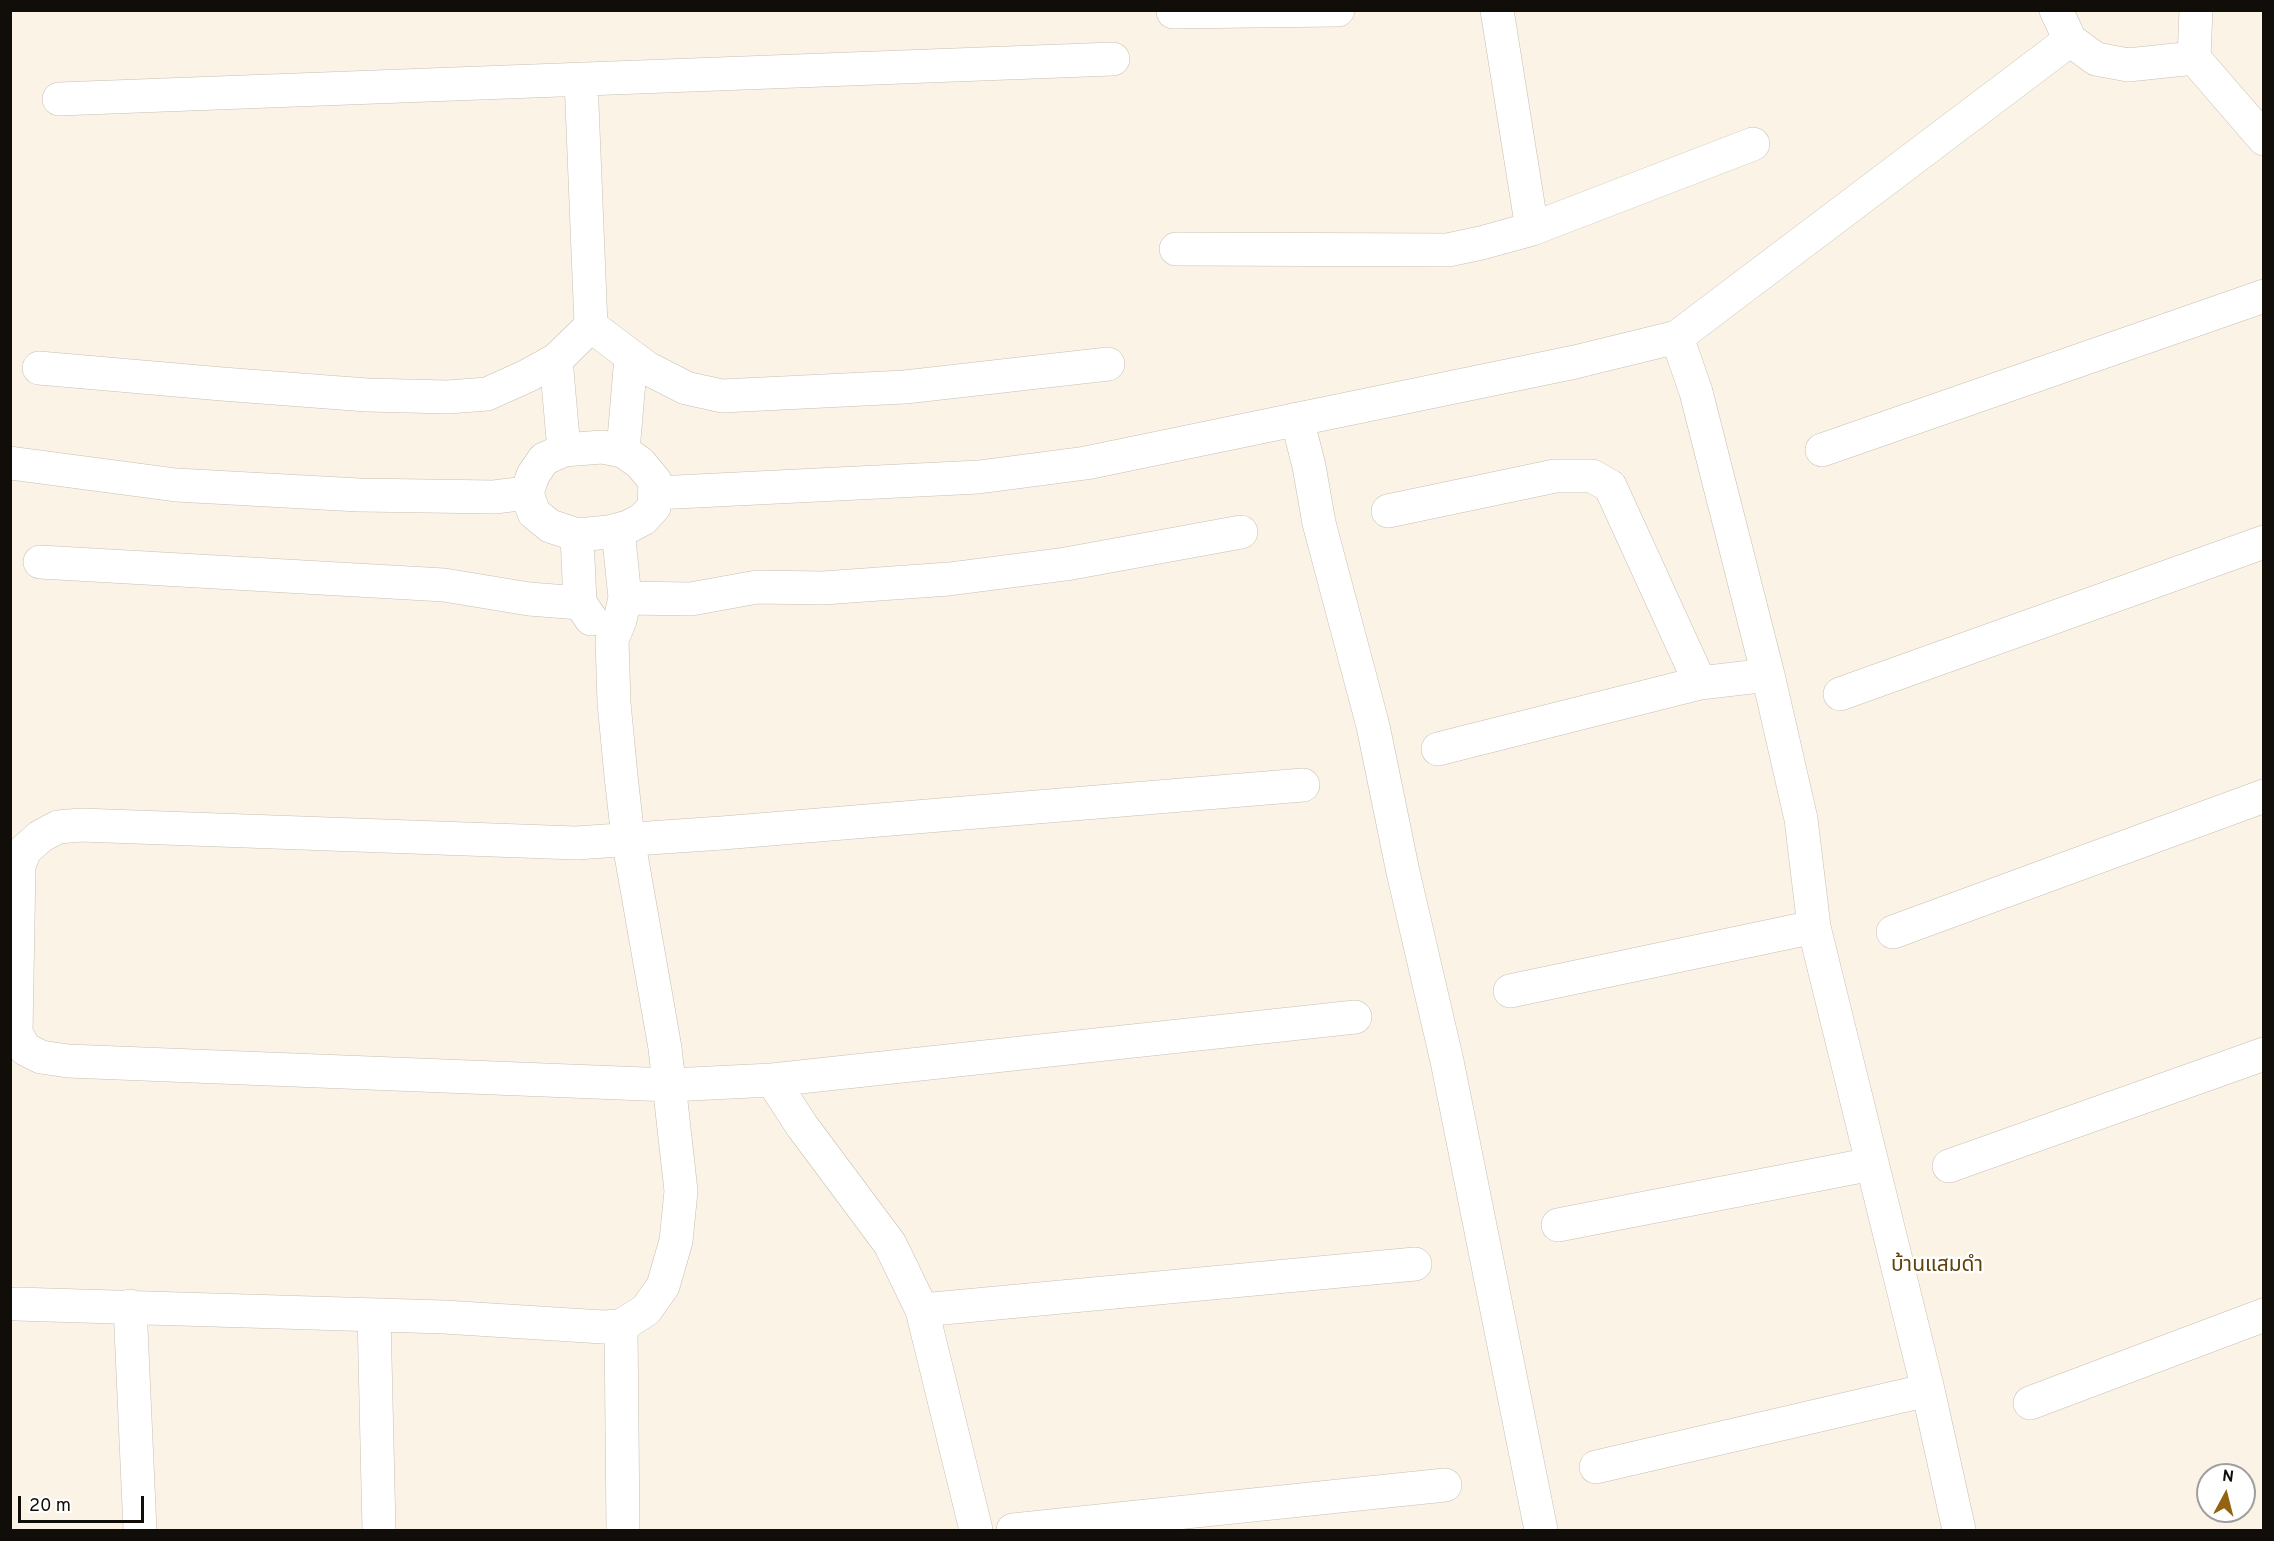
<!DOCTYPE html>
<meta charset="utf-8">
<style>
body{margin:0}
#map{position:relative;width:2274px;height:1541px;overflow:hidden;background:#fbf3e5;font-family:Overpass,sans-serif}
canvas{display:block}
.frame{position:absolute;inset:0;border:12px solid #110e0a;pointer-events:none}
.north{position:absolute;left:2196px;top:1463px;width:60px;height:60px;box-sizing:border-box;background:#fff;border:2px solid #a09f9d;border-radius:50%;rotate:7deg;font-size:16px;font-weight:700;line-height:24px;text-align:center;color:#110e0a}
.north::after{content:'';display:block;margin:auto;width:21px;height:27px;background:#926310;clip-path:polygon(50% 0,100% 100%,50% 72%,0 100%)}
.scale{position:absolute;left:18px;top:1496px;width:126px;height:27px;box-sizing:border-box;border:3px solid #110e0a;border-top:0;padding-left:8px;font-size:18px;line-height:21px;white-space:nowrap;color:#110e0a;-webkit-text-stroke:4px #fff;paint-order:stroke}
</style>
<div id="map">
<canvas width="2274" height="1541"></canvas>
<div class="frame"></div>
<div class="north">N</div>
<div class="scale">20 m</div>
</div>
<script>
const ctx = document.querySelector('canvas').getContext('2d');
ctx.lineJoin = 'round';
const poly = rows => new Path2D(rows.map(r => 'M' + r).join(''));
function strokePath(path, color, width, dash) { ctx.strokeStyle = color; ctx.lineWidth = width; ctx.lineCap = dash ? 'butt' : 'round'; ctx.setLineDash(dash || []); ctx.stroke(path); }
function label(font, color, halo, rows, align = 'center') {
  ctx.font = font + ' Overpass,"Noto Sans Thai",sans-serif'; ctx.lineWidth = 5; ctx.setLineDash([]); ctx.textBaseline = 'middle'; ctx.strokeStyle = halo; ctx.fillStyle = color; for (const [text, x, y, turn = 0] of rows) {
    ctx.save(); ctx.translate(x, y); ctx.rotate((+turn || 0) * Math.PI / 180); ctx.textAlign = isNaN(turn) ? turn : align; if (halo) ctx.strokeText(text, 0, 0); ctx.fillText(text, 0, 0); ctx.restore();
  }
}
const street = poly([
 [1497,10,1532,229],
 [2056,10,2070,40,2096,59,2128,65,2194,58,2196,10],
 [1173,12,1338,10],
 [2194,58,2264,139],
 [59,99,1113,59],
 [1176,249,1448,250,1481,243,1532,229,1753,144],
 [591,326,647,368,686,388,722,396,905,387,1108,364],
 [1677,337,1696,392,1768,675,1801,819,1814,927,1928,1390,1959,1530],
 [556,360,564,450],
 [39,368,222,384,367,395,448,397,487,394,527,376,556,360,591,326,581,79],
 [1297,419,1309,466,1319,523,1373,726,1403,872,1447,1061,1541,1530],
 [602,447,623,451,640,463,655,481,654,507,643,519,628,527,609,532,577,535,550,526,534,513,527,493,533,475,544,459,564,450,602,447],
 [1822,450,2264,296],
 [623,451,631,357],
 [10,463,176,485,359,495,494,497,527,493],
 [656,493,979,477,1086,463,1575,362,1677,337,2070,40],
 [1388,511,1555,476,1592,476,1610,486,1700,683],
 [577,535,580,603,591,619],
 [40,562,444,585,529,599,580,603],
 [625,598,691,599,757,587,823,588,949,579,1066,564,1241,532],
 [1840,694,2264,542],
 [1438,749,1700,683,1768,675],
 [1303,785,722,833,576,843,81,825,58,827,41,836,25,850,19,866,16,1033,25,1049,41,1057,68,1061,670,1085,772,1080,1355,1017],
 [1893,932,2264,796],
 [1510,991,1814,927],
 [772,1080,802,1126,890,1244,922,1310,976,1530],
 [1949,1166,2264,1054],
 [1558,1225,1872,1164],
 [16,1304,444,1317,603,1327,621,1326,646,1310,663,1286,676,1241,681,1191,665,1048,628,838,621,776,614,703,612,640,620,620,625,598,618,530],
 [130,1306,140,1530],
 [922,1310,1415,1264],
 [374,1315,379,1530],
 [621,1326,623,1530],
 [2030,1403,2264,1315],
 [1596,1467,1928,1390],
 [1013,1530,1445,1485]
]);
const quarterNames = [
 ["บ้านแสมดำ",1937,1267]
];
strokePath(street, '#c7bfb3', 34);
strokePath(street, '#fff', 33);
label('21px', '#614109', '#fff', quarterNames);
</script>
